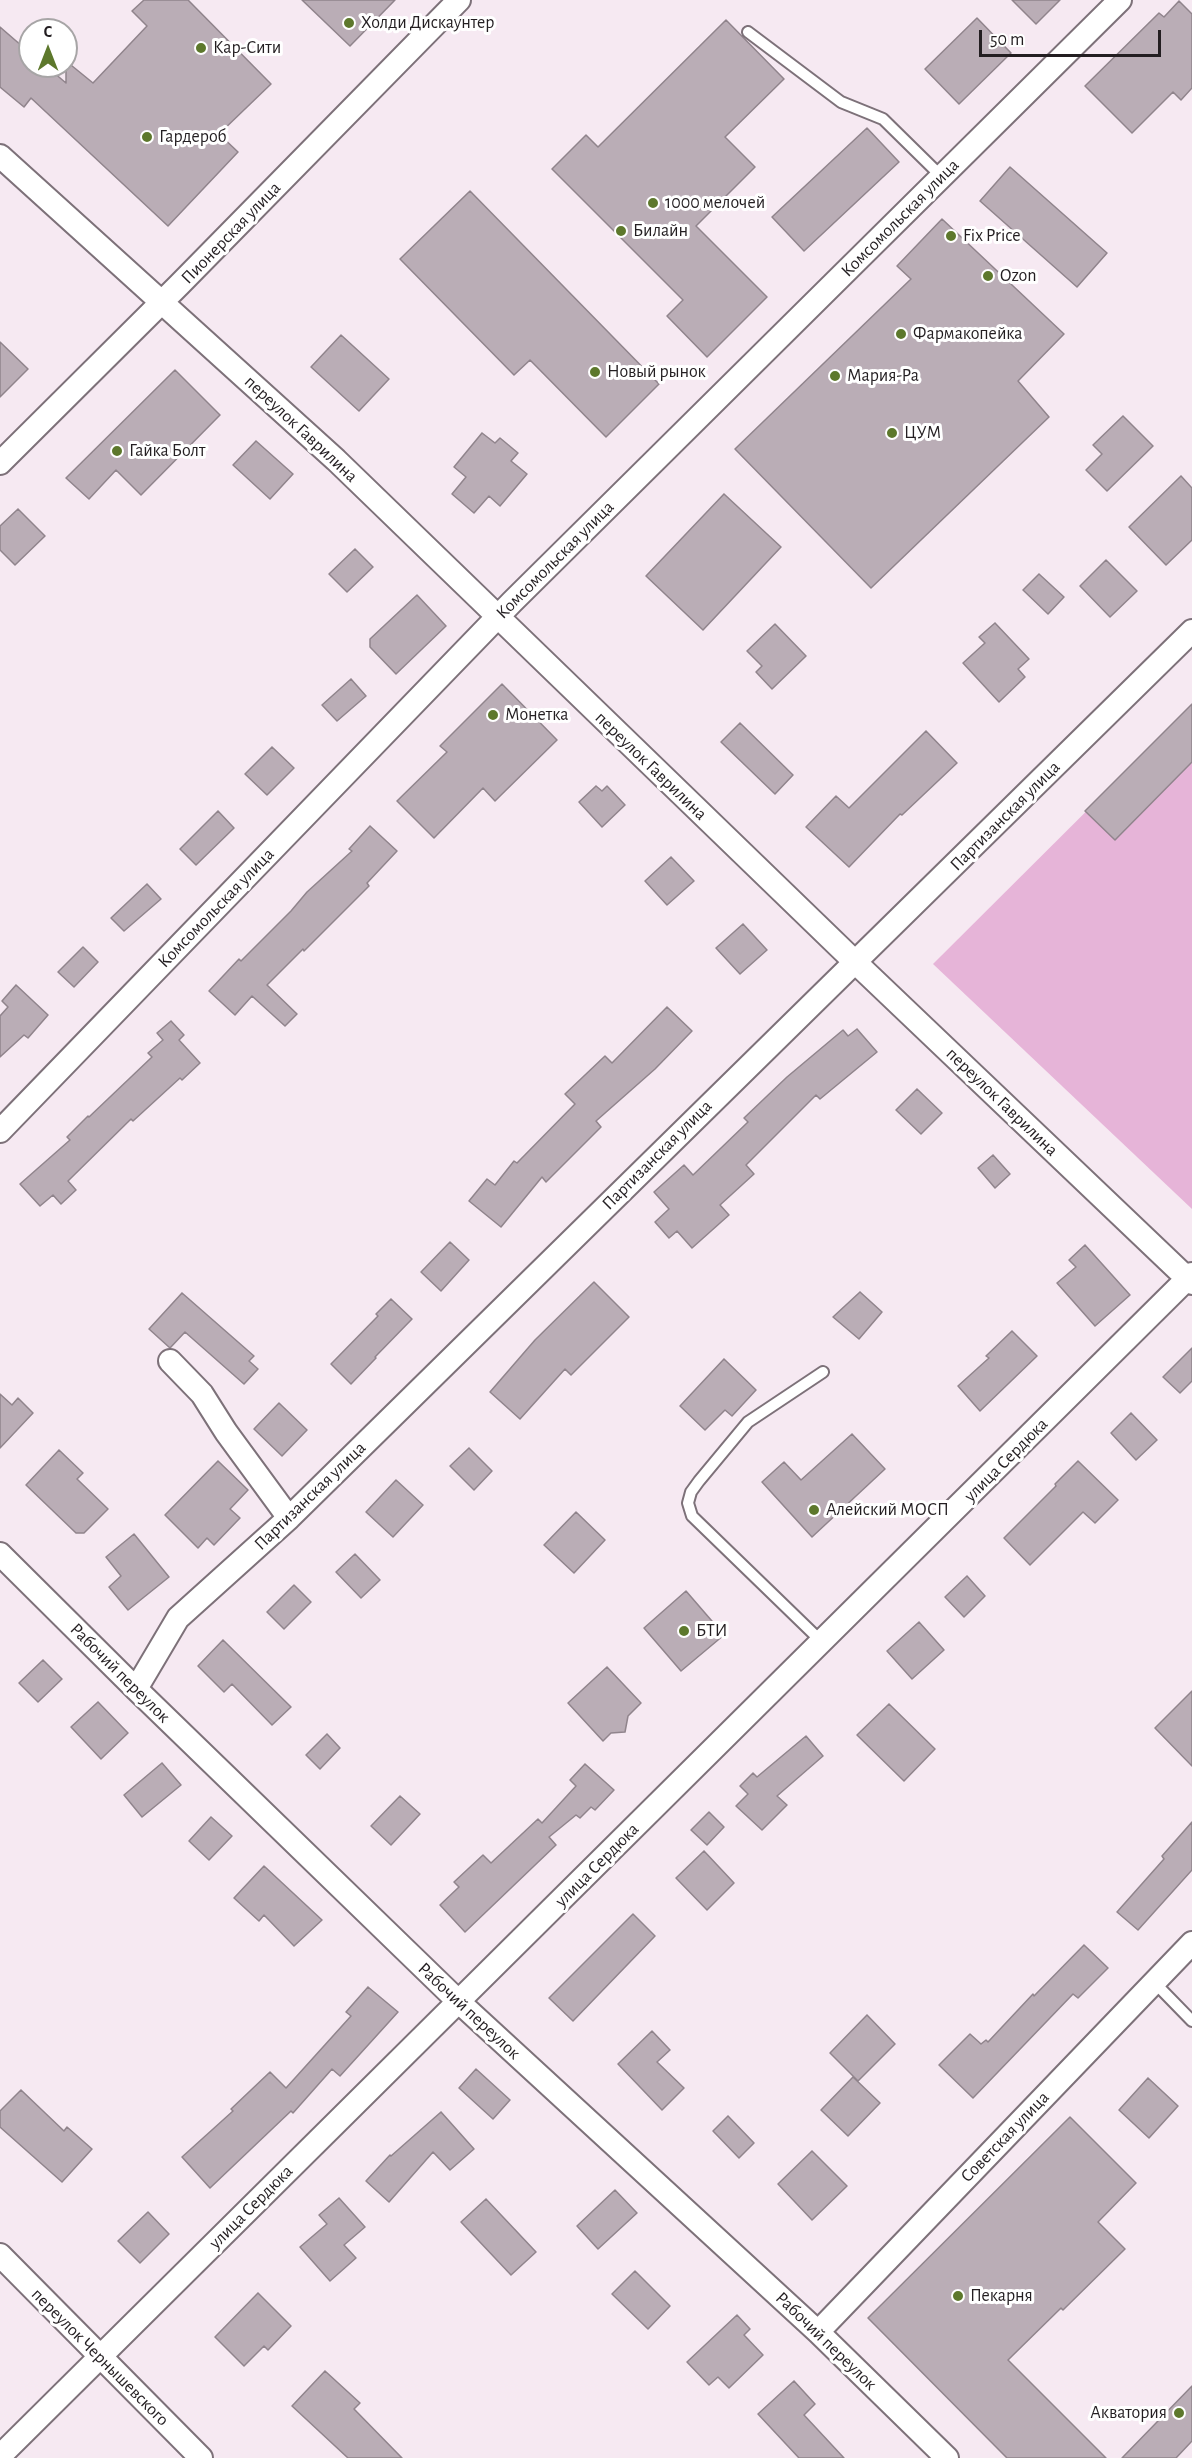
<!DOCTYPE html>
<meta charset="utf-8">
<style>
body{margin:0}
#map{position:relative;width:1192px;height:2458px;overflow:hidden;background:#f6e9f2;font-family:"Alegreya Sans",sans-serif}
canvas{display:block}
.north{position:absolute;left:18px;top:18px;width:60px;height:60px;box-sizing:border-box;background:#fff;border:2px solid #a7a5a6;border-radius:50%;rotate:0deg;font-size:16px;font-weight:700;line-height:24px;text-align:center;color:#231e21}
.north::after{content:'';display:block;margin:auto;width:21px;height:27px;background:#5d782c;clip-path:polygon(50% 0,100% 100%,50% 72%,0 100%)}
.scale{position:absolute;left:979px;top:30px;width:182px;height:27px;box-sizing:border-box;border:3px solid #231e21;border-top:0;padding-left:8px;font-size:18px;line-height:21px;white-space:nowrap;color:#231e21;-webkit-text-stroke:4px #fff;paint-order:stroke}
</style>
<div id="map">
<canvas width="1192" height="2458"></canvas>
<div class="north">С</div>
<div class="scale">50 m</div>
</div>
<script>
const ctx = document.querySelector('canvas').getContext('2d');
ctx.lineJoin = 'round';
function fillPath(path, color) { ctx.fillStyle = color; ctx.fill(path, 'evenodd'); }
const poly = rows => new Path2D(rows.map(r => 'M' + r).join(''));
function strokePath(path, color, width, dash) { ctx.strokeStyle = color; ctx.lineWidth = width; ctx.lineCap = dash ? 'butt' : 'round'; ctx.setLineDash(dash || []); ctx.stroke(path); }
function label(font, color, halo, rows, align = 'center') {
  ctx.font = font + ' "Alegreya Sans",sans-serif'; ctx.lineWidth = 6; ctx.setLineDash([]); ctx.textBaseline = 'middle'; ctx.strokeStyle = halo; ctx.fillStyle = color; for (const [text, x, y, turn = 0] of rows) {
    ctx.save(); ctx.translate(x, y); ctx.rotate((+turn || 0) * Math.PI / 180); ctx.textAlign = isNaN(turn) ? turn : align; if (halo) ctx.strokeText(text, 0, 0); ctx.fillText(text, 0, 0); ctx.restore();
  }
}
const green = poly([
 [1192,706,1192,1209,933,964]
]);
const building = poly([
 [144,0,188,0,271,84,219,134,238,152,168,226,31,98,24,107,0,87,0,27,30,53,30,66,46,66,66,83,66,61,93,83,147,26,132,11,144,0],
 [302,0,395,0,350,46,302,0],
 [1012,0,1060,0,1036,24,1012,0],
 [1179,1,1192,14,1192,88,1181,100,1173,92,1132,133,1085,86,1159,13,1164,17,1179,1],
 [977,18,1011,53,959,104,925,69,977,18],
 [726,20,784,79,725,137,755,167,696,226,767,297,707,357,667,316,683,300,552,169,586,135,598,147,726,20],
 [867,128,899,162,804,251,772,217,867,128],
 [1010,167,1107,253,1077,287,980,201,1010,167],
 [470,191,659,384,606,437,530,360,514,375,400,259,470,191],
 [942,219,1064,334,1018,381,1049,417,871,588,735,449,911,279,897,266,942,219],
 [341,335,389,379,359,411,311,367,341,335],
 [0,342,28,369,0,397,0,342],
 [175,370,220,415,141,495,116,470,89,499,66,478,175,370],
 [1123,416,1153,446,1107,491,1086,470,1102,454,1093,445,1123,416],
 [482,433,495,443,500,438,518,453,511,461,527,474,500,506,489,496,474,513,452,494,466,477,454,467,482,433],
 [256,441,293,474,270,499,233,465,256,441],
 [1181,476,1192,488,1192,540,1166,565,1129,527,1181,476],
 [724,494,781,547,703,630,646,576,724,494],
 [18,509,45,536,15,565,0,550,0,526,18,509],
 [355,549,373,567,347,592,329,574,355,549],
 [1106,560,1137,591,1110,617,1080,586,1106,560],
 [1039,574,1064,597,1048,614,1023,590,1039,574],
 [417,595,446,626,396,674,370,647,370,639,417,595],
 [995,623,1029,659,1018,669,1025,677,999,702,963,663,985,643,979,637,995,623],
 [775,624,806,656,772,689,756,672,762,666,747,651,775,624],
 [351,679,366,696,337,721,322,705,351,679],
 [502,684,557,740,495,801,483,788,434,838,397,801,447,752,440,746,502,684],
 [1192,704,1192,762,1115,840,1085,811,1192,704],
 [740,723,793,775,775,794,721,742,740,723],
 [926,731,957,763,902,815,900,814,849,867,806,827,836,796,849,808,926,731],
 [272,747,294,768,267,795,245,774,272,747],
 [596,786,602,791,607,786,625,805,602,827,579,802,596,786],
 [218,811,234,828,196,865,180,849,218,811],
 [370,826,397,851,367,883,369,886,304,951,303,949,267,985,297,1014,285,1026,252,996,235,1015,209,991,239,959,241,961,291,911,307,892,352,851,349,849,370,826],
 [671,857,694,881,667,905,645,881,671,857],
 [147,884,161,899,124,931,111,918,147,884],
 [743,924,767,950,740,974,716,948,743,924],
 [83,947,98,962,74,987,58,972,83,947],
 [16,985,48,1015,28,1038,24,1035,0,1057,0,1016,8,1007,2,1001,16,985],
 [667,1007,692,1031,655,1069,596,1121,601,1127,546,1182,542,1177,501,1227,469,1201,487,1179,495,1185,514,1161,517,1163,575,1104,565,1094,605,1056,612,1063,667,1007],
 [171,1021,184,1035,179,1040,200,1063,182,1080,180,1078,133,1121,131,1119,68,1181,76,1190,61,1204,53,1195,40,1206,20,1184,70,1140,67,1137,88,1116,89,1117,152,1057,148,1053,163,1040,157,1033,171,1021],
 [857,1029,877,1052,820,1099,816,1095,746,1165,754,1174,720,1205,729,1215,692,1248,677,1231,669,1238,655,1222,669,1209,654,1192,684,1165,693,1175,748,1122,744,1118,787,1077,843,1030,848,1036,857,1029],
 [917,1089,942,1113,921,1134,896,1110,917,1089],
 [993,1155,1010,1174,995,1188,978,1168,993,1155],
 [450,1242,469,1260,441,1291,421,1272,450,1242],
 [1085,1245,1130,1295,1095,1326,1057,1283,1076,1267,1069,1260,1085,1245],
 [594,1282,629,1317,571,1375,565,1369,520,1419,490,1392,535,1340,594,1282],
 [860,1292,882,1312,859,1339,833,1317,860,1292],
 [182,1293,254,1356,249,1361,258,1369,244,1384,185,1332,170,1348,149,1329,182,1293],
 [391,1299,412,1319,375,1357,376,1358,351,1384,331,1364,378,1316,376,1314,391,1299],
 [1012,1331,1037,1356,980,1411,958,1386,989,1358,986,1356,1012,1331],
 [1192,1348,1192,1381,1180,1393,1163,1377,1192,1348],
 [724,1359,756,1390,732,1416,725,1410,705,1430,680,1406,724,1359],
 [0,1394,12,1405,18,1398,33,1413,0,1448,0,1394],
 [279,1403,307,1430,282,1456,254,1429,279,1403],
 [1131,1413,1157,1440,1136,1460,1111,1433,1131,1413],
 [852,1434,885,1469,812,1537,762,1482,784,1462,801,1480,852,1434],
 [469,1448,492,1471,474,1490,450,1466,469,1448],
 [59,1450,83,1473,77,1479,108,1509,84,1533,76,1533,26,1485,59,1450],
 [218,1461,248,1490,230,1509,240,1518,214,1545,207,1538,198,1548,165,1515,218,1461],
 [1078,1461,1118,1500,1095,1523,1083,1512,1030,1565,1004,1538,1056,1486,1055,1484,1078,1461],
 [396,1480,423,1505,393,1537,366,1512,396,1480],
 [576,1512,605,1540,574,1573,544,1545,576,1512],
 [134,1534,169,1577,128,1610,109,1587,121,1576,106,1557,134,1534],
 [355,1554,380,1580,361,1598,336,1572,355,1554],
 [967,1576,985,1596,964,1617,945,1597,967,1576],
 [294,1585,311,1602,284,1629,267,1612,294,1585],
 [686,1591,724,1635,681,1671,644,1628,686,1591],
 [919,1622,944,1650,912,1679,887,1651,919,1622],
 [223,1640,291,1707,272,1725,232,1684,224,1692,198,1666,223,1640],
 [43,1660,62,1679,38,1702,19,1683,43,1660],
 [607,1667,641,1703,628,1716,625,1732,611,1733,603,1741,568,1703,607,1667],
 [1192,1691,1192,1766,1155,1728,1192,1691],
 [98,1702,128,1733,101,1759,71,1727,98,1702],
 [889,1704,935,1749,904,1781,857,1735,889,1704],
 [327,1734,340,1748,320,1769,306,1755,327,1734],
 [806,1736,823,1756,777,1796,787,1805,762,1830,736,1806,748,1794,740,1786,753,1773,757,1777,806,1736],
 [162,1763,181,1785,142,1817,124,1795,162,1763],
 [585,1764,614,1790,595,1810,591,1807,580,1818,576,1815,549,1837,556,1845,465,1932,440,1905,459,1887,454,1882,483,1855,491,1863,538,1819,542,1823,576,1786,570,1780,585,1764],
 [400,1796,420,1814,391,1845,371,1826,400,1796],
 [709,1812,724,1827,707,1845,691,1830,709,1812],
 [211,1817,232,1836,209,1860,189,1841,211,1817],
 [1192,1822,1192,1870,1138,1930,1117,1912,1164,1859,1162,1856,1192,1822],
 [704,1851,734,1883,707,1910,676,1878,704,1851],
 [264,1866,322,1920,294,1946,264,1915,259,1921,234,1898,264,1866],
 [633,1914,655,1936,573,2021,549,1998,633,1914],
 [1084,1945,1108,1968,1078,1998,1073,1994,973,2098,939,2065,970,2034,981,2044,986,2040,988,2042,1033,1994,1034,1996,1084,1945],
 [368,1987,398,2012,340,2076,332,2069,293,2113,291,2111,210,2188,182,2157,233,2111,231,2109,270,2072,286,2088,351,2016,346,2012,368,1987],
 [867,2015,895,2044,858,2081,830,2053,867,2015],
 [652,2031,670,2050,657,2062,684,2088,662,2110,618,2064,652,2031],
 [476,2069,510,2100,493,2119,459,2088,476,2069],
 [853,2077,880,2103,848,2136,821,2110,853,2077],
 [1148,2078,1178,2106,1149,2138,1119,2110,1148,2078],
 [21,2090,64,2131,67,2127,92,2149,62,2182,0,2127,0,2111,21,2090],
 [441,2112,474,2149,450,2170,433,2152,389,2202,366,2181,390,2155,391,2156,441,2112],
 [728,2116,754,2143,739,2158,713,2131,728,2116],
 [1070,2117,1136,2183,1098,2222,1125,2249,1063,2310,1061,2308,1008,2360,1106,2458,1007,2458,868,2318,1070,2117],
 [812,2151,847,2186,812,2220,778,2184,812,2151],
 [615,2190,637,2213,598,2249,577,2226,615,2190],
 [339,2198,365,2227,344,2245,356,2258,330,2281,300,2247,327,2224,319,2215,339,2198],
 [486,2199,536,2252,511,2275,461,2222,486,2199],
 [148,2212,169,2234,140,2263,118,2241,148,2212],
 [635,2271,670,2306,648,2329,612,2294,635,2271],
 [258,2293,291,2326,268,2350,264,2346,244,2366,215,2337,258,2293],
 [737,2315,750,2329,744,2335,763,2355,729,2388,718,2377,709,2385,687,2362,737,2315],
 [325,2371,360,2403,354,2409,402,2458,348,2458,292,2406,325,2371],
 [794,2381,815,2404,804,2415,844,2458,799,2458,758,2414,794,2381],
 [1192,2386,1192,2441,1176,2458,1122,2458,1192,2386]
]);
const lane = poly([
 [748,32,841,102,883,119,942,177],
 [822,1642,692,1516,688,1503,691,1492,699,1481,748,1422,823,1372],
 [1154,1982,1192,2021]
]);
const street = poly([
 [0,156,336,460,854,961,1192,1283],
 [0,463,179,285,459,0],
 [0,1131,512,602,1120,0],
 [170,1361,202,1394,226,1432,289,1518],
 [0,1554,136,1689,459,2002,818,2332,947,2458],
 [136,1689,178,1618,289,1518,1192,631],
 [0,2255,201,2458],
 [818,2332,1192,1943],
 [0,2456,1192,1274]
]);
const markers = [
 [349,23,6,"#5d782c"],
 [201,48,6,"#5d782c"],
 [147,137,6,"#5d782c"],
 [653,203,6,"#5d782c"],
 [621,231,6,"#5d782c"],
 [951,236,6,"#5d782c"],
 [988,276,6,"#5d782c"],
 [901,334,6,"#5d782c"],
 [595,372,6,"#5d782c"],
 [835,376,6,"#5d782c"],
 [892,433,6,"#5d782c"],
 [117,451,6,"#5d782c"],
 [493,715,6,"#5d782c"],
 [814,1510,6,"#5d782c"],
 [684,1631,6,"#5d782c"],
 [958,2296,6,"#5d782c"],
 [1179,2413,6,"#5d782c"]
];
const poiNames = [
 ["Холди Дискаунтер",361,23],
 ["Кар-Сити",213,48],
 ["Гардероб",159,137],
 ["1000 мелочей",665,203],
 ["Билайн",633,231],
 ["Fix Price",963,236],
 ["Ozon",1000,276],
 ["Фармакопейка",913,334],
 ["Новый рынок",607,372],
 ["Мария-Ра",847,376],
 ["ЦУМ",904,433],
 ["Гайка Болт",129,451],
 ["Монетка",505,715],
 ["Алейский МОСП",826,1510],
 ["БТИ",696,1631],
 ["Пекарня",970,2296],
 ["Акватория",1167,2413,"right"]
];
const streetNames = [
 ["Комсомольская улица",900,218,-45],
 ["Пионерская улица",231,233,-46],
 ["переулок Гаврилина",301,429,43],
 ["Комсомольская улица",555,560,-45],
 ["переулок Гаврилина",651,766,44],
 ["Партизанская улица",1005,816,-45],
 ["Комсомольская улица",216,908,-46],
 ["переулок Гаврилина",1002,1102,44],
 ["Партизанская улица",657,1155,-45],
 ["улица Сердюка",1006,1460,-45],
 ["Партизанская улица",310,1496,-44],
 ["Рабочий переулок",120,1673,45],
 ["улица Сердюка",597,1865,-45],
 ["Рабочий переулок",469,2011,43],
 ["Советская улица",1005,2137,-46],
 ["улица Сердюка",251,2207,-45],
 ["Рабочий переулок",826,2341,44],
 ["переулок Чернышевского",100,2357,45]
];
fillPath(green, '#e6b4d8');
fillPath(building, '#baadb6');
strokePath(building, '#90848c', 1.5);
strokePath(lane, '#7d7179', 14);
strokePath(street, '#7d7179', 26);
strokePath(lane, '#fff', 10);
strokePath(street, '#fff', 22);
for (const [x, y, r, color] of markers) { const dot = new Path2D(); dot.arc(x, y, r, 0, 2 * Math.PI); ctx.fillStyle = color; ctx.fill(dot); strokePath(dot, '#fff', 2); }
label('18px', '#231e21', '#fff', poiNames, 'left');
label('18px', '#231e21', '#fff', streetNames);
</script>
